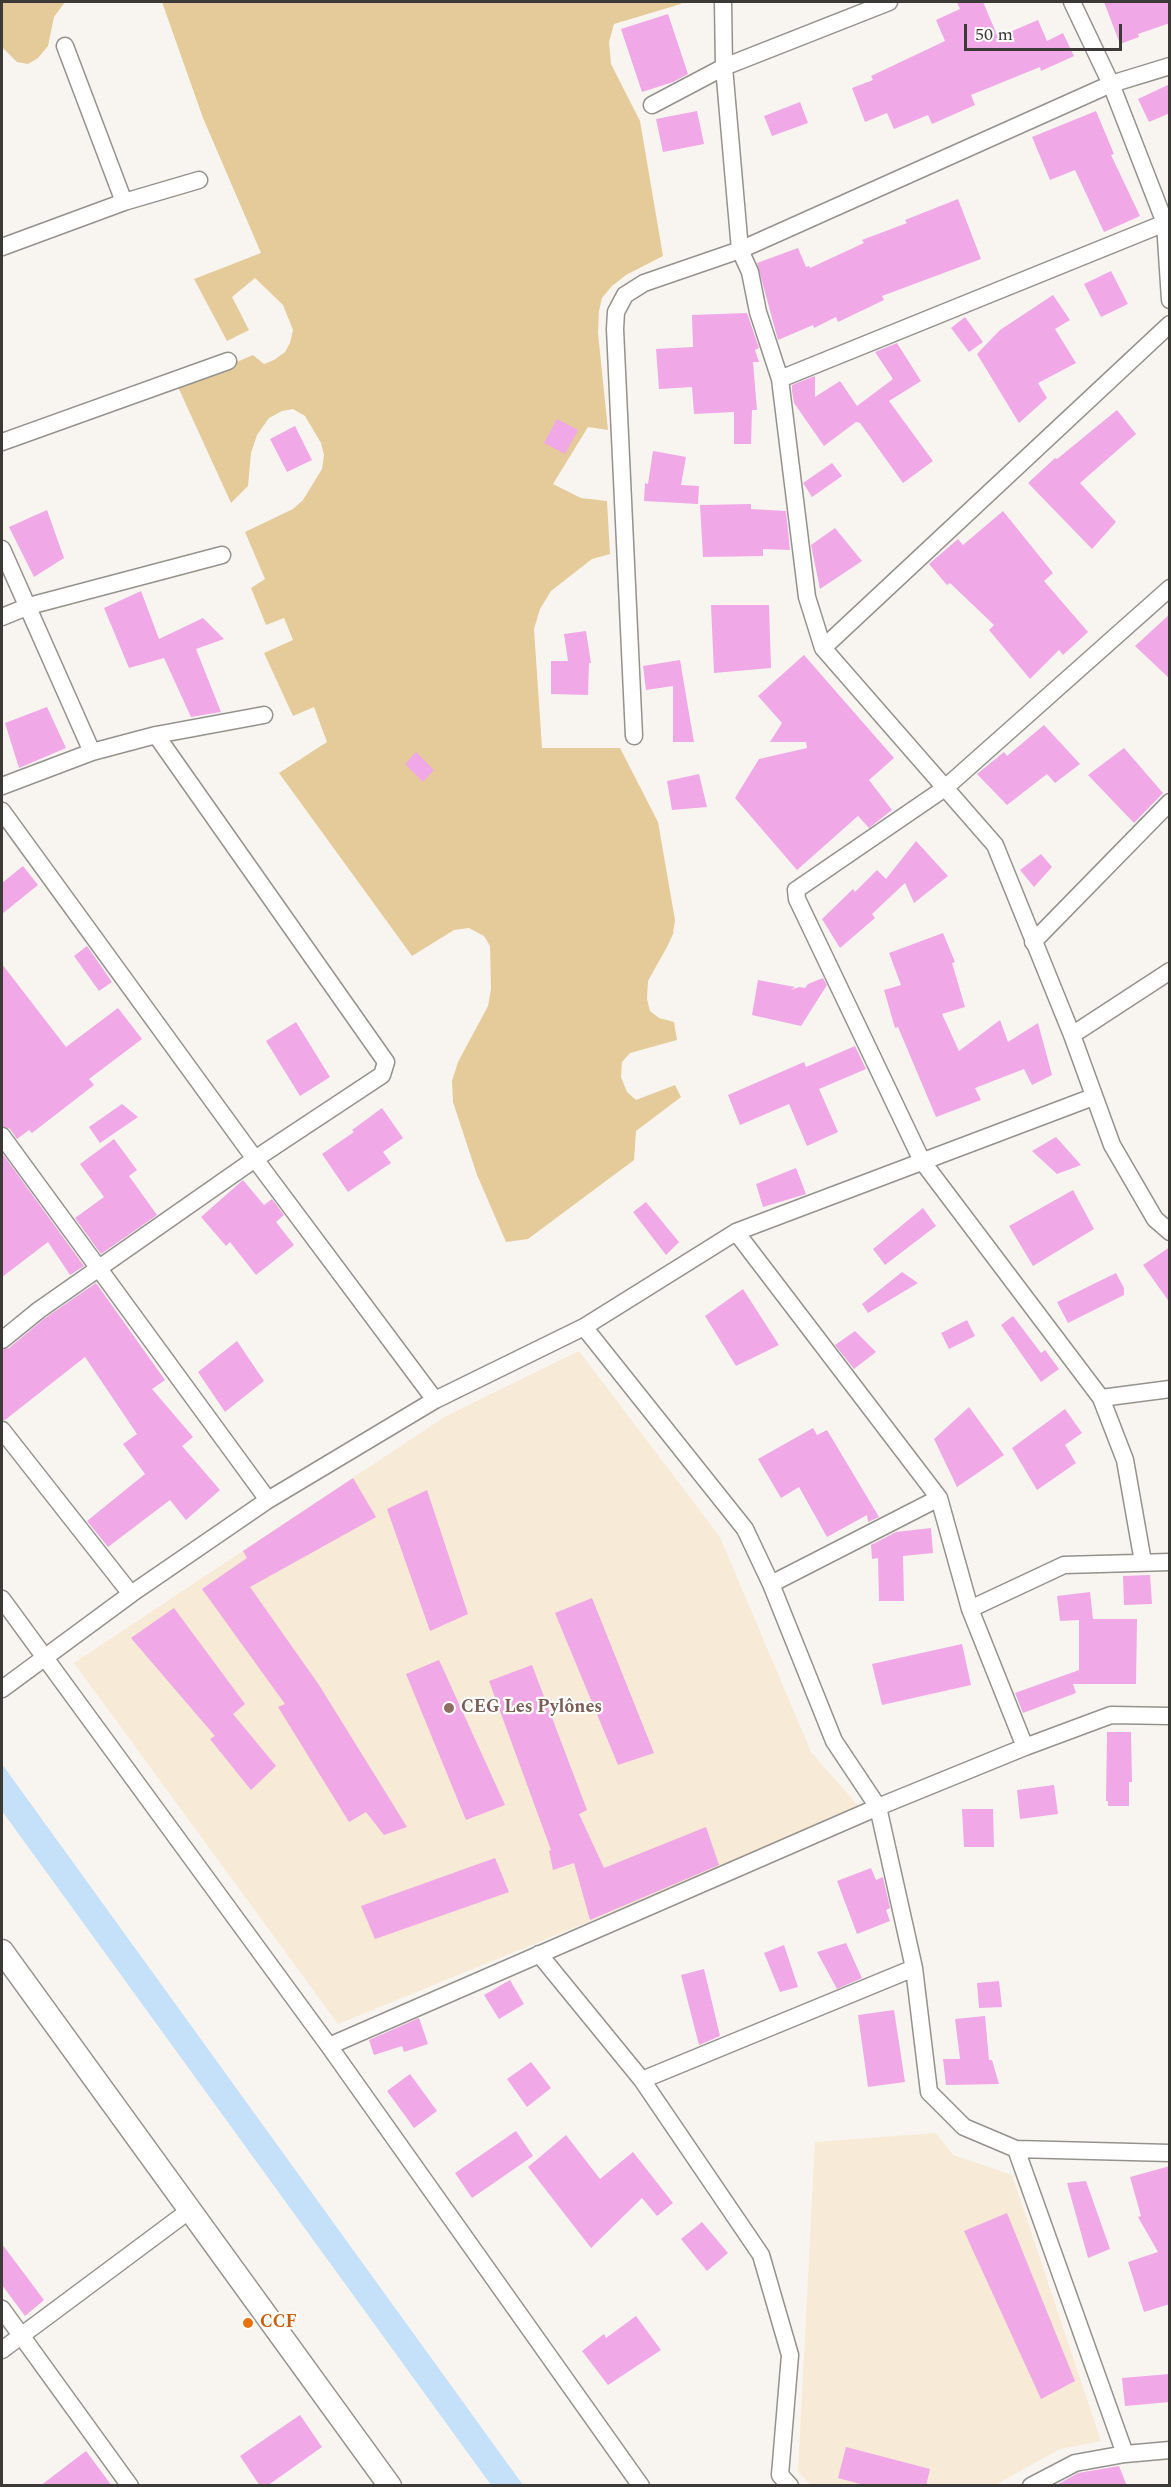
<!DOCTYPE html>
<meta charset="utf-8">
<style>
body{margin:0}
#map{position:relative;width:1171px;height:2487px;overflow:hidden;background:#f8f5f0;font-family:Spectral,serif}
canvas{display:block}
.frame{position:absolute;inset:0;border:3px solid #3b3a37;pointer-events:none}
.scale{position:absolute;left:964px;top:24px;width:158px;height:27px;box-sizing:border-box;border:3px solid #3b3a37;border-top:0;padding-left:8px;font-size:18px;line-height:21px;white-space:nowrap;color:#3b3a37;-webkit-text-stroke:4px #fff;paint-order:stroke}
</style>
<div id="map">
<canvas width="1171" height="2487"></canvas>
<div class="frame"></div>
<div class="scale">50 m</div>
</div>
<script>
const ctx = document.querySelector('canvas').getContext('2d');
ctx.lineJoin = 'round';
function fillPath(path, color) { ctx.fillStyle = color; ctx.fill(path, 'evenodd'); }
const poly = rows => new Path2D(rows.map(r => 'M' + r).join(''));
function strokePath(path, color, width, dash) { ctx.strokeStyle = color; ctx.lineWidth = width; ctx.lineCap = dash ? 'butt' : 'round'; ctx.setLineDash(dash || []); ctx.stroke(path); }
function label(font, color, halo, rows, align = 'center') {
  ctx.font = font + ' Spectral,serif'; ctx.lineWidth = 4.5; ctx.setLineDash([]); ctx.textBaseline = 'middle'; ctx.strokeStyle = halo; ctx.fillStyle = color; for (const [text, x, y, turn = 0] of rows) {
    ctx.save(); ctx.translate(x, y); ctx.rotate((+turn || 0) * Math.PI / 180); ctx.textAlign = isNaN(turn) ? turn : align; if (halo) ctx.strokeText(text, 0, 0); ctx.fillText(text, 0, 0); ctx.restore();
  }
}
const education = poly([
 [579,1351,720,1537,811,1752,862,1810,338,2024,74,1663,446,1416],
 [936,2133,953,2155,1012,2175,1101,2441,1060,2449,995,2485,811,2485,798,2472,815,2142]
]);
const green = poly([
 [2,2,65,2,54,17,48,46,38,58,28,64,17,62,2,47],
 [162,2,680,2,681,4,614,24,609,42,611,64,640,121,663,256,626,275,612,286,602,298,599,311,598,333,608,430,588,427,553,484,581,498,607,501,610,554,592,559,551,591,540,609,534,629,542,748,620,748,658,822,675,920,673,934,667,947,648,981,647,999,650,1011,659,1018,674,1022,677,1040,630,1053,622,1062,621,1077,627,1092,636,1100,675,1085,681,1097,636,1131,634,1160,528,1239,506,1242,477,1175,453,1102,452,1081,458,1062,488,1006,491,989,490,946,484,936,469,928,454,930,412,956,279,773,327,742,314,707,293,716,264,653,293,640,284,618,266,625,251,588,265,579,245,532,293,509,303,500,322,469,324,455,321,443,305,416,293,409,282,411,269,418,257,435,251,453,248,486,231,503,178,387,253,355,264,364,274,360,285,352,290,343,293,330,283,305,255,278,232,297,249,330,227,341,194,279,261,253,203,118]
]);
const water = poly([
 [2,1764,523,2485,524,2485,491,2485,2,1811]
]);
const building = poly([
 [957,2,983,2,998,37,1038,20,1047,41,1063,33,1074,56,1041,71,1040,67,971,95,975,105,932,124,928,115,894,129,887,113,865,122,852,88,873,80,871,76,945,41,936,20,960,9],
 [1104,2,1170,2,1170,23,1138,34,1139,37,1120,44],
 [668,14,688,74,673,82,642,92,621,29],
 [1170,84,1170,113,1149,122,1138,99],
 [800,102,808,123,772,136,764,116],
 [697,111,704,144,663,152,656,119],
 [1096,111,1114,154,1111,155,1140,216,1104,232,1075,170,1050,180,1032,137],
 [958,199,981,259,882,296,884,300,838,322,836,317,814,328,813,325,778,340,757,263,798,248,806,267,809,266,810,268,864,243,862,240,907,223,905,220],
 [1111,271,1128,304,1101,317,1084,284],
 [1053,295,1070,320,1055,329,1076,363,1038,383,1047,398,1019,423,977,354,1000,330],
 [747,313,759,348,755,350,759,362,753,362,757,410,752,410,751,444,734,444,734,412,694,414,692,387,659,389,656,349,693,347,692,315],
 [965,317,983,342,969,352,951,328],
 [897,343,921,381,889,401,933,461,903,483,860,423,856,422,824,446,794,403,792,391,792,385,815,376,815,397,840,381,857,406,893,379,875,352],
 [1117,410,1136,434,1080,483,1116,522,1092,549,1028,483,1055,458,1057,459],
 [557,419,578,430,565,454,544,443],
 [295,426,312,460,287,472,270,439],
 [653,451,686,457,681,485,699,486,698,504,644,501,645,483,648,484],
 [832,463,842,476,812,497,803,483],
 [751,504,751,509,786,511,790,550,763,549,763,556,703,557,700,505],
 [47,510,64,558,34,577,9,527],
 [1003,511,1053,573,1044,581,1088,632,1063,655,1059,650,1030,679,989,630,994,625,950,583,947,585,929,564,958,539,963,545],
 [835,528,862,561,820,589,811,545],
 [141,591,159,639,203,618,224,639,196,649,221,712,191,717,164,658,129,668,104,608],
 [711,605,769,605,771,668,714,673],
 [1170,614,1170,679,1135,646],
 [586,631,591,663,589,663,588,695,551,694,551,661,568,661,564,634],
 [804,655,894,758,869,780,892,810,869,828,858,816,797,870,735,798,759,759,807,748,806,742,770,742,782,723,758,696],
 [680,660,690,719,694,742,673,742,673,686,646,690,643,666],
 [47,707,66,748,19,768,5,723],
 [1044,725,1080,764,1055,783,1047,774,1007,805,977,774,1004,752,1007,756],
 [1124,748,1163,793,1134,823,1088,775],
 [416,752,434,770,423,782,405,764],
 [699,774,707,807,672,810,667,781],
 [916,841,948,876,914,903,905,883,872,914,875,918,840,948,822,919,853,889,855,892,877,870,886,879],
 [1041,854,1052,867,1034,887,1020,870],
 [23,866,38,885,2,914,2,883],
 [943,933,955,962,952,963,965,1007,942,1014,959,1051,1000,1020,1008,1042,1038,1023,1052,1075,1032,1085,1024,1069,975,1088,981,1100,936,1117,898,1027,895,1028,884,990,901,985,889,953],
 [87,946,112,982,99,991,74,956],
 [2,964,66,1047,118,1008,142,1039,89,1079,94,1085,32,1133,29,1130,17,1139,10,1129,2,1126],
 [823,978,827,985,801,1026,752,1015,758,980,795,987,791,990,799,987,805,988,808,984],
 [296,1022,330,1077,300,1096,266,1041],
 [855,1046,866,1069,819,1089,838,1132,807,1146,789,1104,740,1125,728,1095,804,1062,806,1067],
 [122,1104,138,1117,100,1143,89,1127],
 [382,1108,403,1138,383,1152,391,1163,348,1192,322,1154,354,1132,352,1130],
 [1056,1137,1081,1165,1057,1174,1032,1151],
 [114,1139,137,1170,129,1176,157,1215,101,1254,75,1218,104,1197,80,1164],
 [2,1153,84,1266,70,1275,48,1242,2,1277],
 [796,1168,806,1194,763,1207,756,1184],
 [243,1180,264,1205,272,1199,284,1215,276,1222,294,1245,256,1275,230,1242,226,1246,201,1217],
 [1073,1190,1094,1229,1033,1266,1009,1226],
 [646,1202,679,1242,666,1255,633,1212],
 [923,1208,936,1226,885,1265,873,1249],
 [1170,1247,1170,1303,1143,1265],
 [902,1272,918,1283,868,1313,862,1304],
 [1116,1273,1124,1288,1124,1295,1068,1323,1057,1302],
 [96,1283,165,1380,152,1389,193,1437,182,1446,220,1490,186,1520,170,1500,108,1547,87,1521,145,1474,123,1444,137,1434,85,1357,5,1420,2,1420,2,1350,9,1348,45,1318],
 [743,1289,779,1345,736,1366,705,1316],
 [1013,1316,1041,1353,1045,1350,1059,1369,1041,1382,1001,1325],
 [967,1320,975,1336,949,1349,941,1333],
 [855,1331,876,1352,854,1369,835,1345],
 [237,1341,264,1381,225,1412,198,1372],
 [969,1407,1004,1455,957,1487,934,1439],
 [1065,1409,1082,1433,1065,1445,1076,1463,1037,1490,1012,1448],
 [813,1428,817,1435,827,1430,879,1517,868,1522,867,1515,827,1537,799,1487,781,1498,758,1459],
 [353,1478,376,1517,250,1587,319,1685,407,1827,384,1835,366,1812,349,1822,278,1707,285,1704,202,1589,247,1558,243,1551],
 [427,1490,468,1614,430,1631,387,1509],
 [931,1528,933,1553,903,1556,904,1601,879,1601,878,1558,872,1559,871,1545,896,1532],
 [1150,1575,1152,1604,1124,1605,1123,1576],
 [1090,1592,1093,1619,1090,1619,1137,1619,1136,1684,1073,1684,1076,1693,1023,1713,1015,1693,1079,1670,1079,1620,1060,1621,1057,1596],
 [592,1598,654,1753,618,1765,555,1613],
 [174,1608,245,1704,233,1714,276,1766,251,1790,210,1739,215,1736,131,1638],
 [962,1644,971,1685,882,1705,872,1664],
 [439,1660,505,1805,466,1820,406,1674],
 [532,1665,587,1810,579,1814,604,1868,706,1827,719,1865,590,1920,574,1863,553,1870,549,1851,551,1850,489,1681],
 [1107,1732,1131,1732,1132,1782,1129,1782,1129,1806,1108,1806,1108,1801,1106,1801],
 [1054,1785,1058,1814,1020,1819,1017,1790],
 [962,1809,993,1809,994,1847,964,1847],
 [495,1858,509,1892,375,1939,361,1906],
 [871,1868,876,1880,883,1877,890,1908,886,1910,890,1921,857,1934,837,1881],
 [846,1943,862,1978,837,1989,817,1952],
 [784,1945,798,1987,780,1992,764,1953],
 [704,1969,720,2036,699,2045,681,1975],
 [510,1980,524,2004,499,2019,484,1995],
 [999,1981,1002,2007,979,2008,977,1983],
 [894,2010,905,2082,868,2087,858,2015],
 [985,2016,989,2060,992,2060,999,2084,946,2085,943,2059,960,2059,955,2019],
 [419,2018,428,2044,404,2052,402,2046,374,2055,369,2040],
 [531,2062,551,2088,527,2107,507,2079],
 [410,2074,437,2111,414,2128,387,2091],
 [516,2131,533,2156,472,2198,455,2173],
 [566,2135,600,2179,633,2152,673,2203,657,2216,642,2198,591,2248,528,2167],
 [1170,2166,1170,2304,1144,2312,1128,2262,1158,2252,1138,2217,1141,2216,1130,2177],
 [1086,2181,1110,2249,1088,2258,1067,2183],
 [1007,2213,1075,2381,1041,2399,964,2231],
 [702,2222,728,2253,707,2271,681,2239],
 [2,2244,44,2300,25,2316,2,2285],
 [636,2316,661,2350,608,2385,582,2351,604,2334,606,2338],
 [1170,2374,1170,2402,1125,2406,1122,2378],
 [300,2415,322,2447,267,2486,260,2486,240,2456],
 [846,2447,930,2469,926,2486,868,2486,838,2478],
 [86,2451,112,2486,40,2486],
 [1119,2466,1127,2486,1055,2486,1078,2473]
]);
const street = poly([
 [723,2,724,67,740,250,750,272,758,312,780,379,807,597,823,648,995,845,1072,1035,1112,1145,1155,1219,1170,1232],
 [1072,2,1111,84,1165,223,1170,300],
 [65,46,124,202],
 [652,105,724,67,889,2],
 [2,247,124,202,199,180],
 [780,379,1170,221],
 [2,442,228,361],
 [2,549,92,752],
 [2,617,29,606,222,555],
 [823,648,1170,324],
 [634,736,615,329,616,312,625,295,644,283,740,250,1111,84,1170,66],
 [2,786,92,752,156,735,264,715],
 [2,811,255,1159,435,1400],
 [1033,942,1170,802],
 [1072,1035,1170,971],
 [2,1136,268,1500],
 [736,1232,939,1498,970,1609,1025,1747],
 [584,1327,745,1529,771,1584,834,1741,878,1807,914,1968,929,2092,964,2127,1016,2149,1170,2153],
 [2,1340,39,1310,255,1159,382,1075,386,1062,156,735],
 [1101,1398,1170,1389],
 [2,1430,131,1594],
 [1143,1562,1125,1460,1101,1398,922,1161,797,899,796,890,945,788,1170,588],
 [771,1584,939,1498],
 [2,1599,329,2046,641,2486],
 [970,1609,1064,1565,1170,1562],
 [2,1689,131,1594,268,1500,435,1400,584,1327,736,1232,1093,1097],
 [539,1954,642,2080,761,2255,790,2355,780,2475,790,2486],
 [329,2046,878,1807,1025,1747,1111,1715,1170,1716],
 [642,2080,914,1968],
 [1016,2149,1125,2454],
 [2,2309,130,2486],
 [2,2350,190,2210],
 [1031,2486,1075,2463,1125,2454,1170,2450]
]);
const secondary = poly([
 [2,1951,390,2486]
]);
const markers = [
 [449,1708,6,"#8d6e63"],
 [248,2323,6,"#e8710a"]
];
const educationNames = [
 ["CEG Les Pylônes",461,1708]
];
const foodNames = [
 ["CCF",260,2323]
];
fillPath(education, '#f7ead6');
fillPath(green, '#e6cb9a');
fillPath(water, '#c5e1fa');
fillPath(building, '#f0a8e6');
strokePath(street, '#94928d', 19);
strokePath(secondary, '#94928d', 25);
strokePath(street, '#fff', 16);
strokePath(secondary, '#fff', 22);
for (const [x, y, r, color] of markers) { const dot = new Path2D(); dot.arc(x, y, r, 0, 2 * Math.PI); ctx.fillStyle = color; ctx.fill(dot); strokePath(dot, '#fff', 2); }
label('bold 18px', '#785e54', '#fff', educationNames, 'left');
label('bold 18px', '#c56008', '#fff', foodNames, 'left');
</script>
